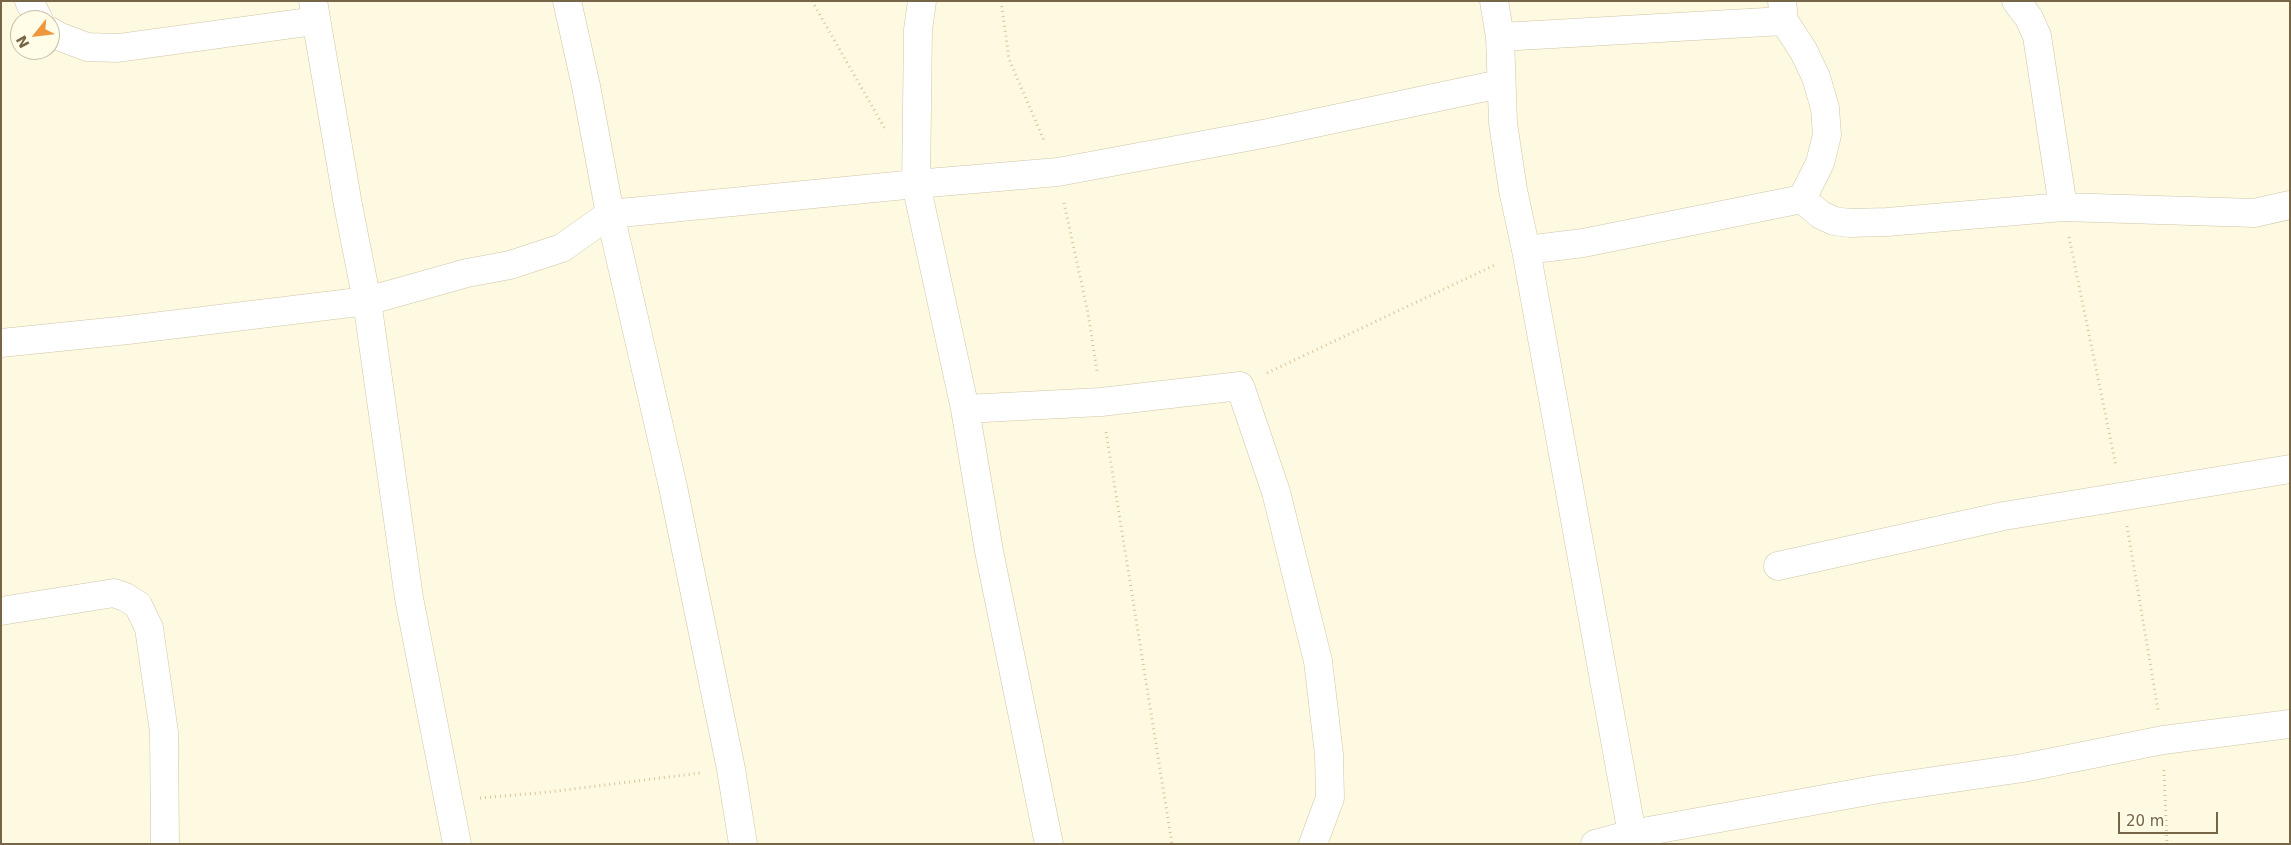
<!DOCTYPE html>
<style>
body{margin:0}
#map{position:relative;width:2291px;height:845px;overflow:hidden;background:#fefae1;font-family:"DejaVu Sans",sans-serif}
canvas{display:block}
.frame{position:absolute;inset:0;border:2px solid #766546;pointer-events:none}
.north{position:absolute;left:10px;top:10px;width:50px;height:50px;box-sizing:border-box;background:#fffce8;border:1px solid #c8c0a7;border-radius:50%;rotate:241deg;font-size:14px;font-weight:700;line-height:20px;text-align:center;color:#766546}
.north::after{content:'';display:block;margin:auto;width:18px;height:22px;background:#ef973e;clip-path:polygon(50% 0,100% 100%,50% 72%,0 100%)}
.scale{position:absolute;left:2118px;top:812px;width:100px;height:22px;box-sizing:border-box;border:2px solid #766546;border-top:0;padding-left:6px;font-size:15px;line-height:18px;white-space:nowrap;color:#766546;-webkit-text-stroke:4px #fffce8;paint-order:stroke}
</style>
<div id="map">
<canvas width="2291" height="845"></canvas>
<div class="frame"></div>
<div class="north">N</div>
<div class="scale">20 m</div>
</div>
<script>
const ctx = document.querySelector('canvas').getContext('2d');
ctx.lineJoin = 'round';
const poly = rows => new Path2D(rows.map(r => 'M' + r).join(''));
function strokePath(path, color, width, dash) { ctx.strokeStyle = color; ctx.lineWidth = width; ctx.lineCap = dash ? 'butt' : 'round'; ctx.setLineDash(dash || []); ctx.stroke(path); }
const path = poly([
 [812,1,885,129],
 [1001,1,1009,59,1045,143],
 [1064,203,1088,313,1097,371],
 [2069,237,2116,466],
 [1267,373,1497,264],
 [1106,432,1172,844],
 [2127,526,2158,710],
 [2164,770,2167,844],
 [480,798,549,792,700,773]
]);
const minor = poly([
 [29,1,39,20],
 [313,1,348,205,367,301,409,598,457,844],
 [567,1,586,86,610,214,673,487,731,769,743,844],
 [922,1,918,30,916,184,965,409,989,551,1049,844],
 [1494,1,1500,37,1503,123,1513,190,1526,250,1632,834],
 [1782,1,1784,21,1803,50,1816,77,1825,108,1827,135,1820,163,1802,199],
 [2016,1,2029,18,2037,36,2063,207],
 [50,31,58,36,87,47,118,48,315,21],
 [1500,37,1784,21],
 [1802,199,1821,215,1834,221,1849,223,1887,222,2063,207,2254,213,2290,205],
 [1526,250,1583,243,1802,199],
 [1,343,128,330,367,301,467,273,510,265,562,248,610,214,916,184,1058,172,1268,133,1500,84],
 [965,409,1101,402,1240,386,1276,492,1318,661,1329,754,1330,798,1313,844],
 [1778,566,2004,516,2290,469],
 [1,611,114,593,125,597,138,605,149,628,164,732,165,844],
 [1595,844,1632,834,1879,789,2023,768,2163,740,2290,724]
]);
strokePath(minor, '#cfc4a7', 29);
strokePath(path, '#d9c49a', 3, [1, 4]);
strokePath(minor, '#fff', 28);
</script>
